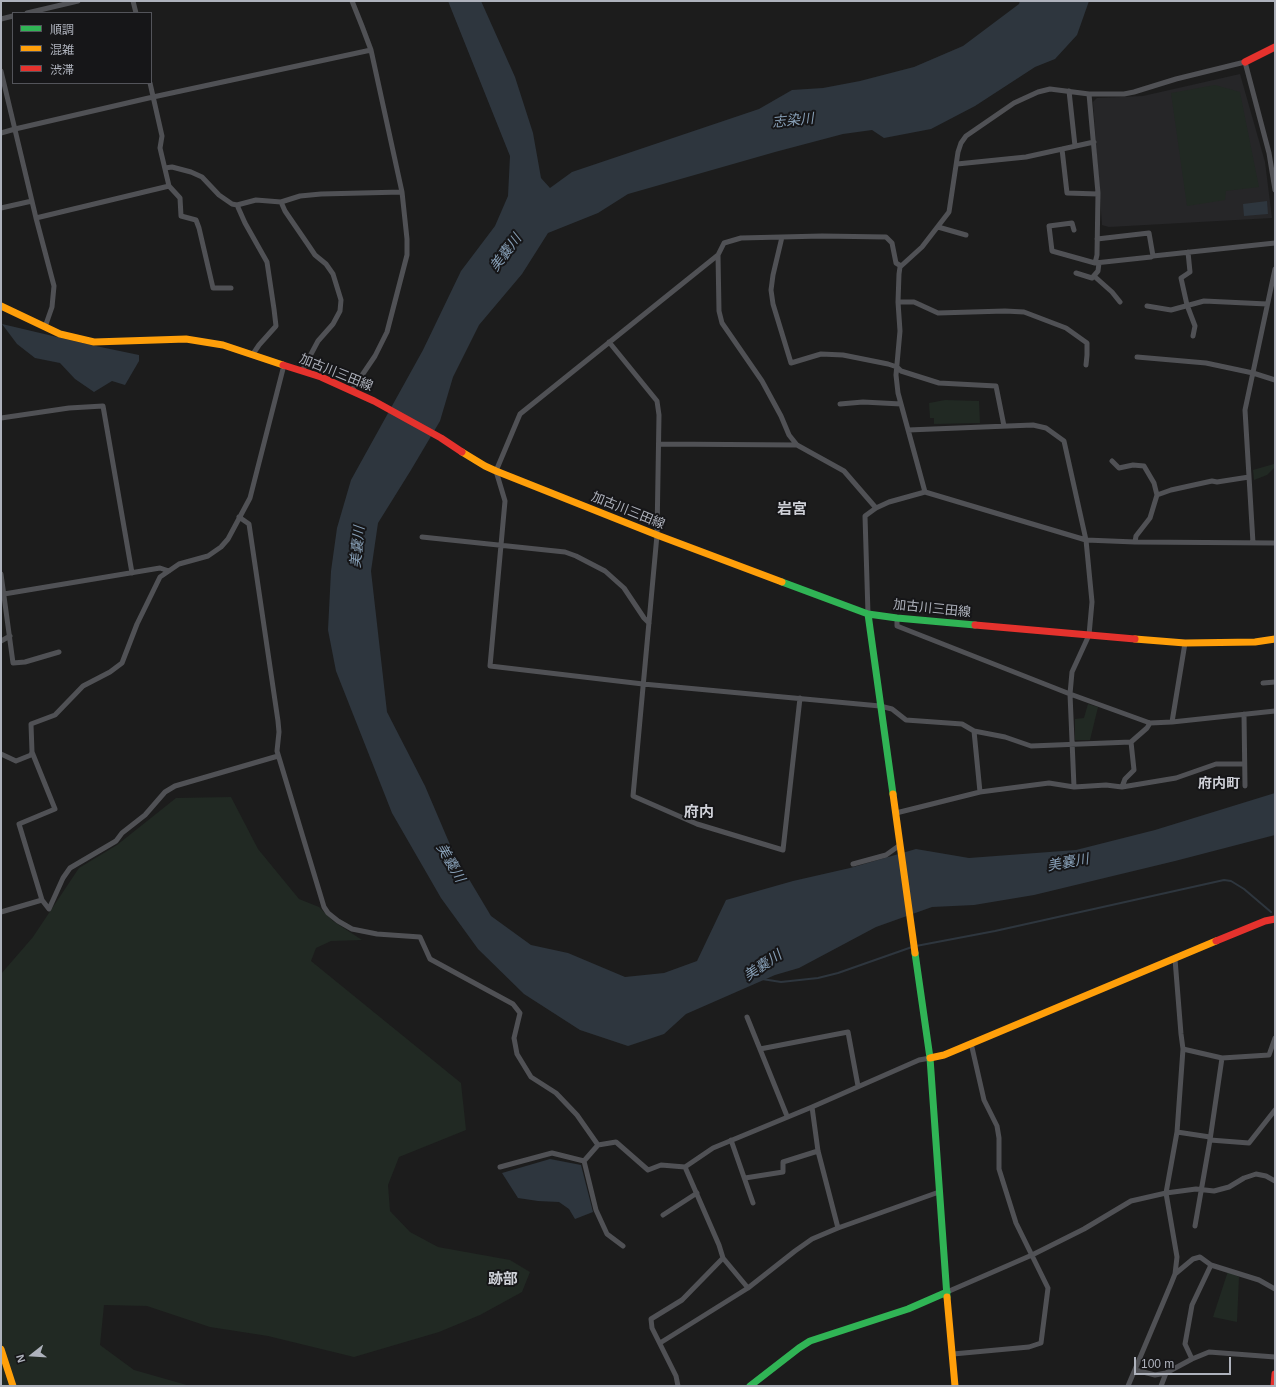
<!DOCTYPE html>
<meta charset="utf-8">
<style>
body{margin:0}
#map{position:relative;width:1276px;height:1387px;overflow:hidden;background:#1c1c1c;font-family:Arial,"Noto Sans JP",sans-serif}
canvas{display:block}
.frame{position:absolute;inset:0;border:2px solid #aeb2bc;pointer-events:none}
.legend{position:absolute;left:12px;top:12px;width:140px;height:72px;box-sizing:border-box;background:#161618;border:1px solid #53545a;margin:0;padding:5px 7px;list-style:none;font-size:12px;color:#aeb2bc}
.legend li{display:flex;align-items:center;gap:8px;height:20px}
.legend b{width:20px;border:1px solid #53545a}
.north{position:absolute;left:12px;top:1335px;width:40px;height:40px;-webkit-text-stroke:3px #161618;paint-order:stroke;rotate:253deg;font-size:11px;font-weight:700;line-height:16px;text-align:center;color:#aeb2bc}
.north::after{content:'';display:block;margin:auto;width:14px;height:18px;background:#aeb2bc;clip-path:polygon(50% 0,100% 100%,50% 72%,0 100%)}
.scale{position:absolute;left:1134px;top:1357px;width:97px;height:18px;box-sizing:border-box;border:2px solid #aeb2bc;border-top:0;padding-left:5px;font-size:12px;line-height:14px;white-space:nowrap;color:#aeb2bc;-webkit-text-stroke:3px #161618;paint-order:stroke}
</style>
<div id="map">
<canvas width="1276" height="1387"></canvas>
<div class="frame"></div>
<ul class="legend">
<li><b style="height:5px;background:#30b455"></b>順調</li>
<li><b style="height:5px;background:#ff9f0a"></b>混雑</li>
<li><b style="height:5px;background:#e5322d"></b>渋滞</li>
</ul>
<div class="north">N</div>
<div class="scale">100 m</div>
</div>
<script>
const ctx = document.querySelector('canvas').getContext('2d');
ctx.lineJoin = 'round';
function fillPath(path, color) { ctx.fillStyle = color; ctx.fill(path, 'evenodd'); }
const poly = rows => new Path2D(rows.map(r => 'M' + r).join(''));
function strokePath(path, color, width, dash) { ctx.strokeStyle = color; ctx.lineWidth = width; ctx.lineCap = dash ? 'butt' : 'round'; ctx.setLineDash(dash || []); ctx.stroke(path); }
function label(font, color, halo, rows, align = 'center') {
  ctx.font = font + ' Arial,"Noto Sans JP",sans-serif'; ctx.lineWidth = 4; ctx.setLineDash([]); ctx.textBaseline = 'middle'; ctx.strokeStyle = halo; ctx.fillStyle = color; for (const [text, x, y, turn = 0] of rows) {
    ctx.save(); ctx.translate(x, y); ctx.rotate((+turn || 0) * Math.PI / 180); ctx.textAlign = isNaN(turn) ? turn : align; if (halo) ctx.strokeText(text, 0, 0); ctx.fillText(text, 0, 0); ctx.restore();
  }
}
const built = poly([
 [1240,74,1265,162,1272,218,1109,227,1102,225,1093,102,1097,98,1143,96]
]);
const green = poly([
 [1215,85,1240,92,1259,187,1226,191,1225,200,1187,206,1171,93],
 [945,400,979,401,980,423,934,424,934,418,930,418,929,403],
 [1274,464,1275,467,1267,475,1254,480,1253,470],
 [1088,704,1098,707,1090,740,1075,740,1075,719,1084,718],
 [231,797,258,849,299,899,319,907,333,921,362,940,331,941,316,948,311,961,461,1083,466,1130,399,1157,388,1185,390,1211,410,1232,438,1247,510,1260,530,1272,522,1292,480,1315,439,1332,354,1357,268,1336,210,1327,147,1306,104,1305,100,1345,134,1370,190,1386,1,1386,1,974,33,937,79,868,117,845,176,798],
 [1228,1271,1239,1277,1237,1322,1213,1317]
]);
const water = poly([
 [448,1,481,1,515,77,533,133,541,178,550,188,572,172,759,109,792,90,823,88,860,81,914,67,963,46,1019,4,1020,1,1089,1,1077,35,1055,59,1035,67,975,106,931,129,884,138,872,130,843,134,775,152,628,194,598,213,548,233,522,274,479,325,453,377,440,421,411,470,378,523,371,571,387,712,425,786,454,854,491,916,531,945,568,953,625,977,664,973,697,961,726,900,793,881,850,868,916,849,969,858,1076,850,1155,830,1275,793,1275,835,1175,861,1034,895,974,905,932,907,876,927,799,968,775,975,686,1014,664,1034,628,1046,580,1030,524,994,478,949,441,898,392,813,336,671,328,630,331,571,337,528,351,480,423,350,461,271,495,226,508,196,510,156],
 [1267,201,1268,214,1244,216,1243,204],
 [2,324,91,345,139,355,139,361,125,385,112,381,94,392,75,379,60,363,35,358,17,344],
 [550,1159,581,1165,593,1212,575,1219,569,1209,559,1202,538,1201,518,1198,502,1173]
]);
const stream = poly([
 [916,946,995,931,1224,880,1231,881,1244,889,1271,912],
 [762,979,781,982,818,978,838,973,912,947]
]);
const street = poly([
 [133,1,136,13],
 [27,13,78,1],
 [1,19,13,16],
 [1,71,36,218,54,286,52,307,45,327],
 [150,83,162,136,160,148,169,186,180,198,181,216,196,220,199,228,213,288,231,288],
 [1069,91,1075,146],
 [1089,94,1098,193,1097,255,1095,263],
 [1,133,15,129,153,97,371,50],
 [1062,149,1067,193,1098,194],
 [957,164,1026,157,1094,142],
 [165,168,172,167,191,172,202,177,219,195,232,204,237,205,256,200,281,202,300,196,321,194,402,192],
 [281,202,285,211,309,246,315,255,326,264,333,274,341,300,340,311,333,324,318,341,302,371],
 [237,205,245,223,267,262,274,309,276,326,259,345,253,354],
 [1,208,32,201],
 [36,218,169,186],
 [938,227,966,235],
 [1074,230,1072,223,1049,226,1052,251,1095,263,1151,257,1153,256,1149,233,1097,239],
 [782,237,773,275,771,290,773,304,791,363,821,354,843,355,888,364,897,367,901,371,939,383,996,386,1004,426],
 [1188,252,1190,272,1181,278,1187,305,1195,326,1193,336],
 [718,255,719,311,722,323,762,381,781,416,789,435,797,445,844,471,876,508],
 [1153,256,1275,243],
 [901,266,896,263,892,243,886,237,822,236,741,238,724,243,718,255,520,414,496,471,505,501,490,666,643,684,880,706,892,709,906,720,962,724,974,731,1005,737,1031,746,1131,742,1147,728,1150,723],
 [1076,273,1092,278,1098,271,1099,263],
 [1094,276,1112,292,1120,302],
 [898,302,914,302,938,313,1005,311,1024,312,1066,328,1087,343,1087,355,1086,365],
 [1147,306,1171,310,1204,301,1267,304],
 [609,342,657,401,659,415,657,535,633,796,697,824,783,850,800,698],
 [1137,357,1206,363,1253,373,1275,380],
 [352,390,375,356,387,332,407,255,407,239,402,192,371,50,362,26,352,1],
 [840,404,863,402,901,404],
 [1,418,69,408,103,406,132,573],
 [908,430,1033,425,1046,428,1064,441,1086,540,1092,602,1089,635,1072,672,1070,694,1074,787],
 [659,444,797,445],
 [1112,461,1119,468,1133,465,1144,466,1154,483,1157,495,1150,518,1136,536,1135,542],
 [925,492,898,393,896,375,900,331,898,302,899,274,900,267,922,247,949,212,958,152,961,143,966,136,1014,103,1038,92,1050,89,1089,94,1124,94,1134,92,1176,79,1245,62,1269,153,1275,190],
 [1157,495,1171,490,1212,481,1217,482,1249,477],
 [239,517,249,524,278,721,279,732,277,751,324,907,328,913,338,921,352,929,377,934,420,937,430,959,513,1004,520,1013,514,1038,517,1054,531,1077,556,1093,577,1115,598,1145],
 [422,537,565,552,576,556,605,571,624,588,644,618,649,623],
 [1253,543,1245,410,1275,269],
 [1,574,13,663,25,662,59,652],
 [4,594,160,568,169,571],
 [868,614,865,516,876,508,889,502,925,492,1086,540,1135,542,1275,543],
 [897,618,897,626,1070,694,1150,723,1172,722,1275,711],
 [1,641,10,636],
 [1263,683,1275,682],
 [1244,714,1245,786],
 [1172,722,1185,643],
 [974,731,980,792],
 [1,754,16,761,31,755,32,752],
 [278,756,175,786,165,792,145,815,122,833,116,841,70,868,63,878,49,909,42,900,19,824,55,809,32,752,31,724,55,715,83,686,110,672,122,663,137,624,160,577,179,564,208,556,221,547,228,539,250,498,284,365],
 [1122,787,1125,779,1134,770,1131,742],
 [896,813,980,792,1049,783,1074,787,1106,785,1122,787,1176,778,1216,764,1244,764],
 [853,864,886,855,900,845],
 [1,912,42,900],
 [747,1017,787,1116],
 [760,1049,848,1032,858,1086],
 [1183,1049,1222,1058,1269,1055,1275,1038],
 [812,1107,818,1151,838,1228],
 [1177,1132,1210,1137],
 [731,1140,753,1203],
 [1210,1140,1249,1143,1275,1110],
 [584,1161,598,1145,616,1142,648,1170,661,1165,685,1167,713,1148,812,1107,919,1060,930,1058],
 [500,1167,552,1153,584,1161,596,1210,607,1234,623,1246],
 [685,1167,719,1245,723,1258,748,1288],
 [745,1178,783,1172,783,1162,818,1151],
 [663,1215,697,1193],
 [1195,1226,1210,1140,1222,1058],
 [1175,1274,1193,1259,1200,1257,1211,1265,1259,1280,1275,1289],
 [947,1292,1032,1255,1084,1229,1131,1201,1166,1193,1196,1189,1214,1191,1229,1187,1244,1178,1256,1174,1266,1176,1275,1181],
 [660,1343,748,1288,795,1251,812,1239,838,1228,939,1192],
 [953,1354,1029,1347,1041,1343,1048,1288,1016,1223,999,1169,999,1138,997,1126,984,1100,971,1043],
 [1192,1359,1185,1344,1192,1305,1211,1265],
 [1135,1370,1155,1375,1166,1373,1192,1359,1209,1352,1275,1357],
 [678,1386,676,1376,652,1328,651,1319,682,1300,723,1258],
 [1128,1386,1171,1284,1175,1274,1177,1257,1166,1193,1177,1132,1183,1049,1181,1034,1175,959],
 [1161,1386,1166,1373]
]);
const fast = poly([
 [782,582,868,614,897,618,975,625],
 [868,614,893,794],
 [915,953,930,1058,947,1297],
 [750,1386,799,1348,810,1341,908,1309,947,1292]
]);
const slow = poly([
 [1,306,60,334,94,342,186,339,223,345,283,365],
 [462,452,485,466,496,471,657,535,782,582],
 [1135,639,1185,643,1255,642,1275,639],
 [893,794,915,953],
 [930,1058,944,1055,1216,941],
 [947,1297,955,1386],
 [1,1349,13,1386]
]);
const jam = poly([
 [1245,62,1275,47],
 [283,365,321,377,374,401,441,438,462,452],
 [975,625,1135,639],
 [1216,941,1265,921,1275,919],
 [1274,1386,1275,1374]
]);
const streetNames = [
 ["加古川三田線",336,373,22],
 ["加古川三田線",628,511,22],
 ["加古川三田線",932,609,6]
];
const waterNames = [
 ["志染川",793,121,-6],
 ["美嚢川",506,253,-53],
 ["美嚢川",358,547,-84],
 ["美嚢川",450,863,60],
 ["美嚢川",1068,863,-10],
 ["美嚢川",763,966,-34]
];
const neighbourhoodNames = [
 ["府内町",1219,784]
];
const quarterNames = [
 ["岩宮",792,510],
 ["府内",699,813],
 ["跡部",503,1280]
];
fillPath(built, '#262628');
fillPath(green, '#212923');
fillPath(water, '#2e363e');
strokePath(stream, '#2e363e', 2);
strokePath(street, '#505155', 5);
strokePath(fast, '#30b455', 7);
strokePath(slow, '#ff9f0a', 7);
strokePath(jam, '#e5322d', 7);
label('13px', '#aeb2bc', '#161618', streetNames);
label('italic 14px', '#869eb5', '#161618', waterNames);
label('bold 14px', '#cfd1d8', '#161618', neighbourhoodNames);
label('bold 15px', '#cfd1d8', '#161618', quarterNames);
</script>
